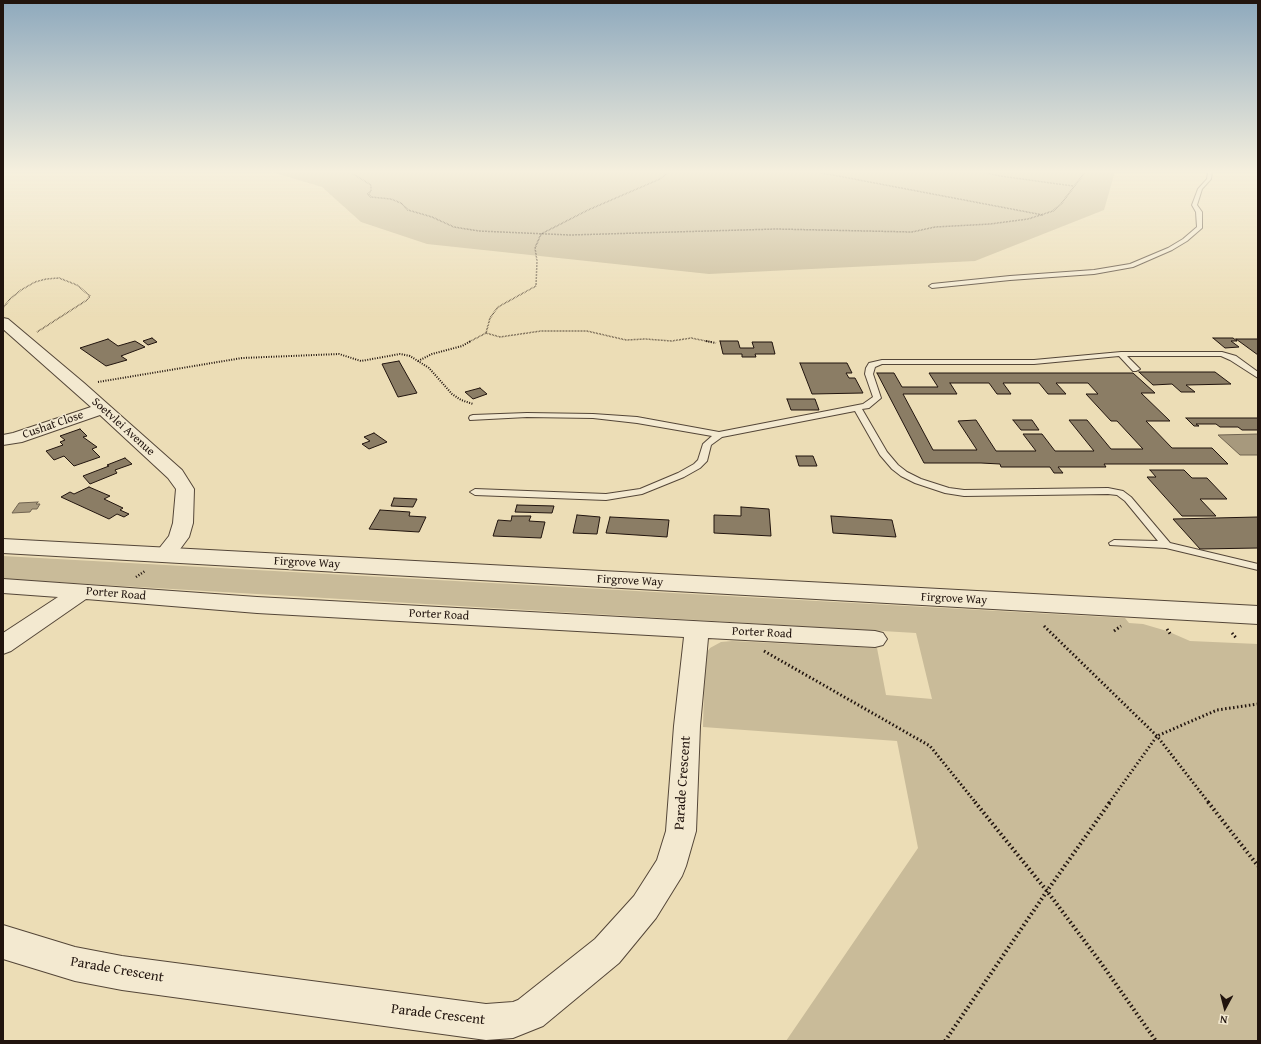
<!DOCTYPE html>
<style>
body{margin:0}
#map{position:relative;width:1261px;height:1044px;overflow:hidden;background:#ecddb6;font-family:"Gentium Book Plus",serif}
canvas{display:block}
.frame{position:absolute;inset:0;border:4px solid #21140e;pointer-events:none}
.north{position:absolute;left:1205px;top:988px;width:40px;height:40px;-webkit-text-stroke:3px #f3e9d0;paint-order:stroke;rotate:187deg;font-size:11px;font-weight:700;line-height:16px;text-align:center;color:#21140e}
.north::after{content:'';display:block;margin:auto;width:14px;height:18px;background:#21140e;clip-path:polygon(50% 0,100% 100%,50% 72%,0 100%)}
</style>
<div id="map">
<canvas width="1261" height="1044"></canvas>
<div class="frame"></div>
<div class="north">N</div>
</div>
<script>
const ctx = document.querySelector('canvas').getContext('2d');
ctx.lineJoin = 'round';
function fillPath(path, color) { ctx.fillStyle = color; ctx.fill(path, 'evenodd'); }
const poly = rows => new Path2D(rows.map(r => 'M' + r).join(''));
function strokePath(path, color, width, dash) { ctx.strokeStyle = color; ctx.lineWidth = width; ctx.lineCap = dash ? 'butt' : 'round'; ctx.setLineDash(dash || []); ctx.stroke(path); }
function label(font, color, halo, rows, align = 'center') {
  ctx.font = font + ' "Gentium Book Plus",serif'; ctx.lineWidth = 3; ctx.setLineDash([]); ctx.textBaseline = 'middle'; ctx.strokeStyle = halo; ctx.fillStyle = color; for (const [text, x, y, turn = 0] of rows) {
    ctx.save(); ctx.translate(x, y); ctx.rotate((+turn || 0) * Math.PI / 180); ctx.textAlign = isNaN(turn) ? turn : align; if (halo) ctx.strokeText(text, 0, 0); ctx.fillText(text, 0, 0); ctx.restore();
  }
}
const green = poly([
 [271,172,1115,172,1104,210,975,261,709,274,427,244,361,222,322,187],
 [3,556,1125,618,1129,623,1143,624,1167,631,1190,641,1258,644,1258,1041,786,1041,918,848,897,741,703,727,705,655,710,648,721,642,732,641,877,648,886,695,932,699,916,633,3,579]
]);
const water = poly([
 [1258,434,1258,455,1240,455,1218,435,1258,434],
 [38,502,36,504,40,504,37,509,32,509,30,512,12,513,19,503,38,502]
]);
const building = poly([
 [152,338,157,342,148,345,143,341,152,338],
 [1213,338,1233,338,1237,341,1231,341,1239,347,1225,348,1213,338],
 [108,339,118,346,135,341,145,347,121,356,127,360,106,366,80,348,108,339],
 [1236,339,1258,339,1258,355,1236,339],
 [720,341,738,341,740,348,754,348,752,342,772,342,775,354,755,354,756,357,742,357,742,354,723,354,720,341],
 [399,361,417,393,398,397,382,364,399,361],
 [800,363,847,363,852,373,846,373,849,378,855,378,863,393,812,394,800,363],
 [1139,372,1215,372,1231,384,1186,385,1195,392,1181,392,1172,384,1153,385,1139,372],
 [877,373,894,373,902,387,938,387,929,373,1133,373,1155,393,1141,393,1170,421,1146,421,1172,448,1212,448,1228,464,1104,464,1106,467,1058,467,1063,473,1054,473,1050,467,1001,467,1000,464,981,463,924,463,877,373],
 [950,383,989,383,997,394,1011,394,1003,383,1039,383,1048,394,1066,394,1056,383,1088,383,1098,394,1086,394,1111,421,1117,421,1143,449,1111,449,1087,420,1069,420,1094,451,1055,451,1042,434,1023,434,1036,451,996,451,976,420,958,421,977,450,933,450,903,394,957,394,950,383],
 [480,388,487,394,473,399,465,392,480,388],
 [787,399,815,399,819,410,791,410,787,399],
 [1186,418,1258,418,1258,430,1242,430,1238,427,1220,427,1216,424,1196,424,1199,426,1194,426,1186,418],
 [1013,420,1032,420,1039,430,1021,430,1013,420],
 [80,429,87,436,83,437,97,447,92,449,100,457,74,466,64,456,54,460,46,451,63,445,60,442,65,440,60,436,80,429],
 [374,433,387,442,369,449,362,444,370,441,364,437,374,433],
 [796,456,813,456,817,466,799,466,796,456],
 [125,458,132,464,115,470,117,473,90,484,83,476,109,466,107,465,125,458],
 [1150,470,1184,470,1192,478,1207,478,1227,499,1200,499,1216,516,1182,516,1147,477,1156,477,1150,470],
 [89,487,110,496,104,499,123,508,120,510,129,514,124,517,117,514,109,519,61,497,70,492,74,494,89,487],
 [394,498,417,499,413,507,391,506,394,498],
 [517,505,554,506,552,513,515,512,517,505],
 [741,507,769,509,771,536,714,533,714,515,741,516,741,507],
 [380,510,410,512,409,516,426,517,419,532,369,529,380,510],
 [577,515,600,517,597,534,573,533,577,515],
 [512,516,531,516,529,521,545,522,541,538,493,536,498,520,511,521,512,516],
 [831,516,892,520,896,537,833,533,831,516],
 [610,517,669,520,667,537,606,533,610,517],
 [1258,517,1258,548,1200,549,1173,519,1258,517]
]);
const pathFar4 = poly([
 [350,172,371,185,371,191,368,194,371,197,391,199,401,203,408,210,432,217,454,227,479,231,570,235,776,229,912,232,935,227,990,224,1028,219,1053,211,1061,204,1085,172],
 [817,172,1043,215],
 [982,172,1000,176,1073,186],
 [3,308,10,299,21,290,35,282,46,279,59,278,77,285,90,296,87,300,37,332],
 [486,333,490,318,498,307,536,286,537,261,535,248,541,234,588,210,660,179,669,172],
 [469,342,486,333,500,337,541,331,587,331,626,340,645,339,672,341,691,338,711,342]
]);
const pathFar3 = poly([
 [706,341,716,343],
 [418,361,432,354,462,346,471,341],
 [98,382,242,358,339,354,361,361,400,354,410,356,429,368,452,394,461,400,473,404]
]);
const pathFar2 = poly([
 [136,577,145,571]
]);
const pathFar1 = poly([
 [1044,626,1157,736,1209,803],
 [1167,629,1171,635],
 [1114,631,1121,626],
 [1232,633,1237,639],
 [764,651,930,746,976,803],
 [1109,803,1157,736,1217,710,1258,704]
]);
const path = poly([
 [975,802,1047,891,1101,963,1156,1041],
 [1208,802,1258,866],
 [945,1041,1047,891,1110,802]
]);
const service = poly([
 [1208,172,1212,172,1211,179,1202,189,1197,205,1202,212,1202,228,1187,241,1172,250,1133,267,1094,274,1010,280,932,288,929,286,932,284,1010,276,1094,270,1130,264,1168,248,1183,239,1197,227,1196,212,1192,205,1198,189,1207,179,1208,172],
 [1121,352,1222,352,1236,356,1258,372,1258,378,1230,360,1221,356,1127,356,1140,369,1136,371,1133,371,1119,356,1034,364,882,364,875,367,873,374,881,398,869,408,862,409,887,452,898,465,907,472,921,479,949,488,964,490,1108,488,1123,491,1131,497,1170,543,1258,564,1258,570,1166,548,1110,545,1109,543,1114,540,1158,541,1125,501,1117,495,1108,494,964,496,945,493,915,483,901,476,892,469,880,455,855,411,722,437,711,445,707,461,700,468,684,477,642,494,606,500,475,495,470,492,475,489,606,494,640,489,678,473,694,464,698,460,703,444,712,436,637,423,593,418,527,417,470,420,469,418,470,416,473,415,527,413,593,414,637,417,719,432,863,404,873,397,865,374,866,368,869,363,882,360,1034,360,1121,352]
]);
const minor = poly([
 [3,318,8,319,84,383,182,470,194,489,193,523,189,537,172,560,165,562,158,560,154,555,169,536,173,523,176,489,168,478,100,415,22,442,3,445,3,435,13,433,91,407,3,329,3,318],
 [3,579,257,597,875,631,883,633,887,639,883,645,875,647,708,638,700,726,696,831,686,866,682,876,656,918,619,963,543,1026,513,1038,486,1040,122,990,75,981,3,959,3,925,75,947,122,956,486,1004,513,1002,518,1000,595,939,634,896,657,860,666,831,674,726,684,637,257,613,86,599,11,651,3,654,3,633,58,597,3,593,3,579]
]);
const tertiary = poly([
 [3,539,1258,606,1258,624,3,553,3,539]
]);
const streetNames = [
 ["Cushat Close",53,425,-19],
 ["Soetvlei Avenue",123,427,42],
 ["Firgrove Way",307,563,3],
 ["Firgrove Way",630,581,3],
 ["Porter Road",116,594,5],
 ["Firgrove Way",954,599,3],
 ["Porter Road",439,615,3],
 ["Porter Road",762,633,3]
];
const nearStreetnames = [
 ["Parade Crescent",683,783,-86],
 ["Parade Crescent",117,970,10],
 ["Parade Crescent",438,1015,7]
];
fillPath(green, '#c9bb99');
fillPath(water, '#a7997d');
strokePath(water, '#716451', 1);
fillPath(building, '#8b7d65');
strokePath(building, '#21140e', 1);
strokePath(service, '#544638', 2);
strokePath(minor, '#544638', 2);
strokePath(tertiary, '#544638', 2);
strokePath(pathFar4, '#21140e', 1.5, [0.5, 1]);
strokePath(pathFar3, '#21140e', 2, [1, 1.5]);
strokePath(pathFar2, '#21140e', 2.5, [1, 2]);
strokePath(pathFar1, '#21140e', 3, [1.5, 2.5]);
strokePath(path, '#21140e', 4, [1.5, 3]);
fillPath(service, '#f3e9d0');
fillPath(minor, '#f3e9d0');
fillPath(tertiary, '#f3e9d0');
const sky = ctx.createLinearGradient(0, 0, 0, 318);
sky.addColorStop(0, '#8ea9bd');
sky.addColorStop(0.54, '#f6f0de');
sky.addColorStop(1, '#f6f0de00');
ctx.fillStyle = sky;
ctx.fillRect(0, 0, 1261, 318);
label('12px', '#21140e', '#f3e9d0', streetNames);
label('14px', '#21140e', '#f3e9d0', nearStreetnames);
</script>
